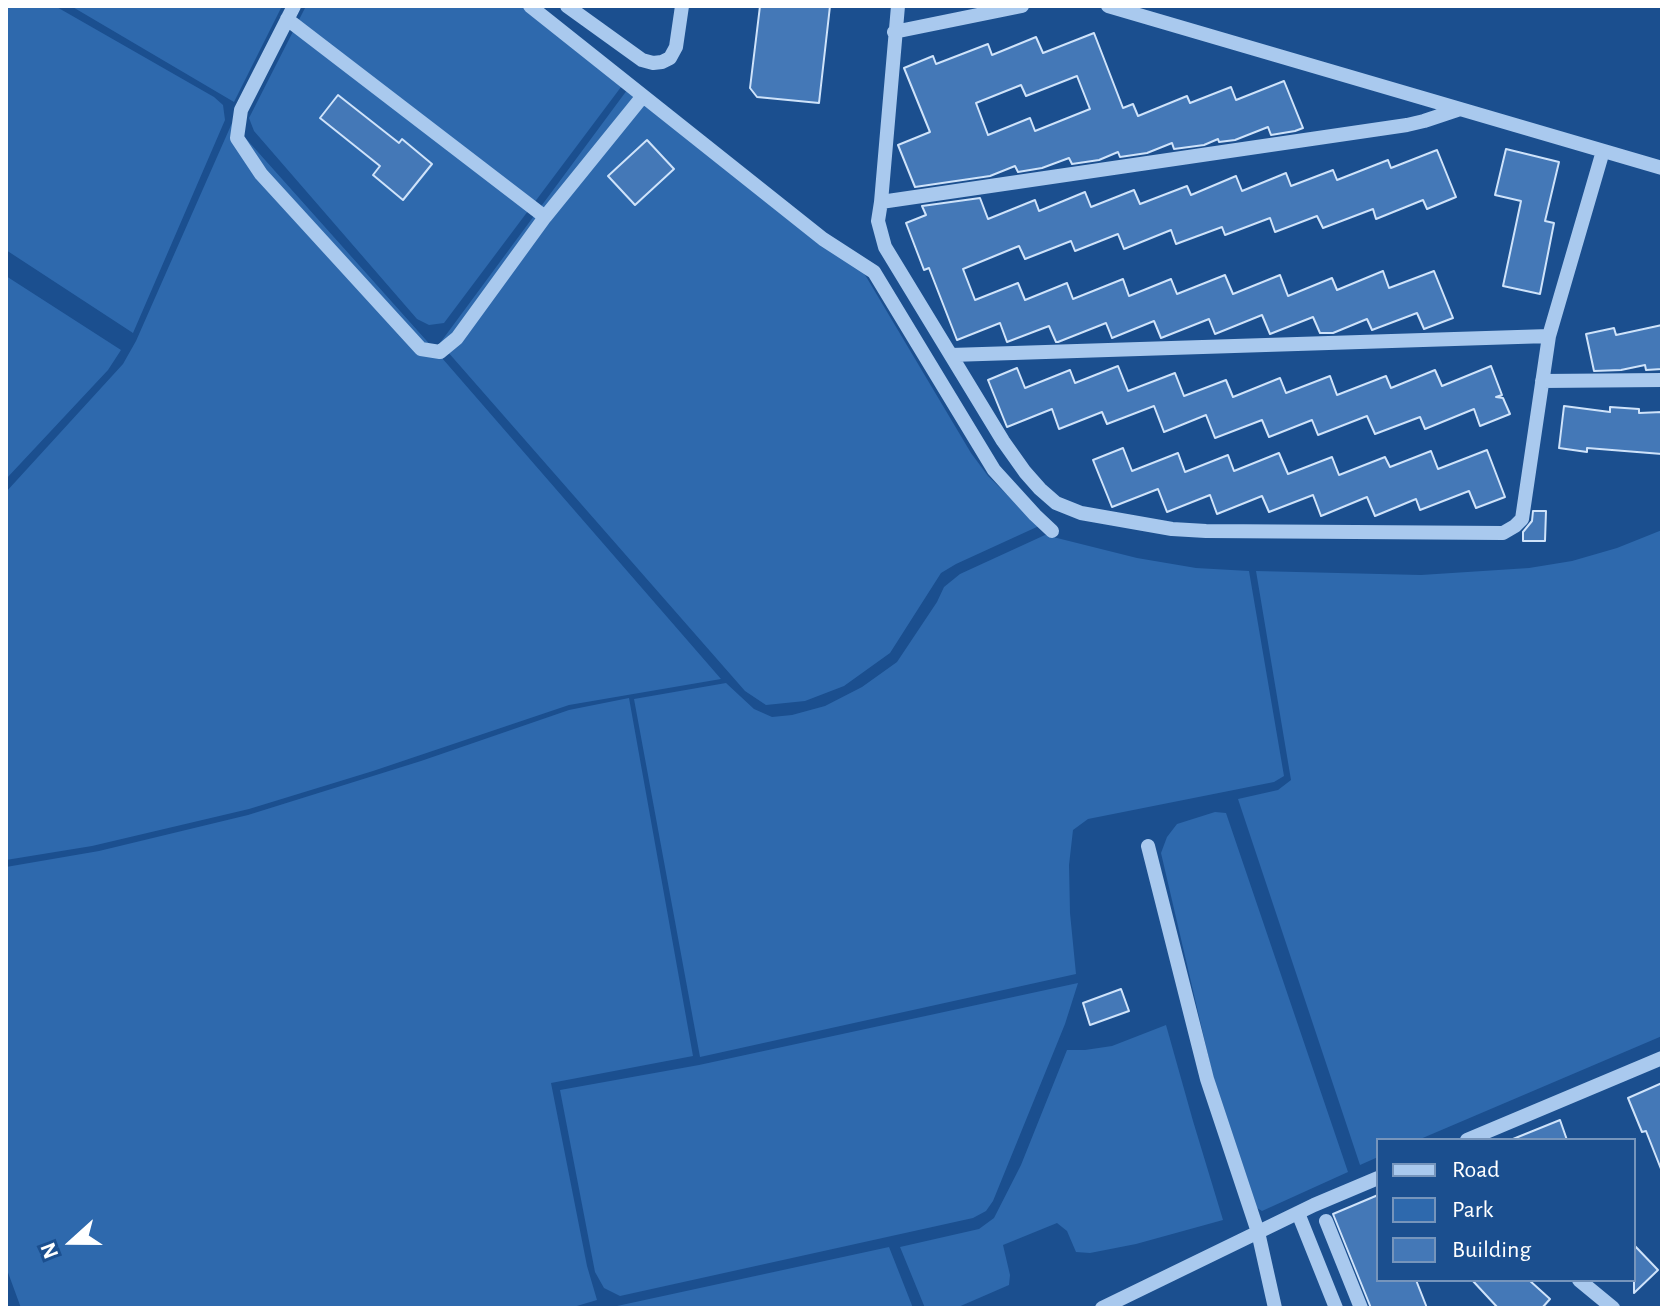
<!DOCTYPE html>
<style>
body{margin:0}
#map{position:relative;width:1668px;height:1314px;overflow:hidden;background:#1b4f8f;font-family:"Alegreya Sans",sans-serif}
canvas{display:block}
.frame{position:absolute;inset:0;border:8px solid #fff;pointer-events:none}
.legend{position:absolute;left:1376px;top:1138px;width:260px;height:144px;box-sizing:border-box;background:#1b4f8f;border:2px solid #7695bc;margin:0;padding:10px 14px;list-style:none;font-size:24px;color:#fff}
.legend li{display:flex;align-items:center;gap:16px;height:40px}
.legend b{width:40px;border:2px solid #7695bc}
.north{position:absolute;left:32px;top:1202px;width:80px;height:80px;-webkit-text-stroke:6px #1b4f8f;paint-order:stroke;rotate:249deg;font-size:22px;font-weight:700;line-height:32px;text-align:center;color:#fff}
.north::after{content:'';display:block;margin:auto;width:28px;height:36px;background:#fff;clip-path:polygon(50% 0,100% 100%,50% 72%,0 100%)}
</style>
<div id="map">
<canvas width="1668" height="1314"></canvas>
<div class="frame"></div>
<ul class="legend">
<li><b style="height:10px;background:#a9c9ee"></b>Road</li>
<li><b style="height:22px;background:#2e69ad"></b>Park</li>
<li><b style="height:22px;background:#4478b7"></b>Building</li>
</ul>
<div class="north">N</div>
</div>
<script>
const ctx = document.querySelector('canvas').getContext('2d');
ctx.lineJoin = 'round';
function fillPath(path, color) { ctx.fillStyle = color; ctx.fill(path, 'evenodd'); }
const poly = rows => new Path2D(rows.map(r => 'M' + r).join(''));
function strokePath(path, color, width, dash) { ctx.strokeStyle = color; ctx.lineWidth = width; ctx.lineCap = dash ? 'butt' : 'round'; ctx.setLineDash(dash || []); ctx.stroke(path); }
const green = poly([
 [6,6,55,6,214,97,223,105,225,120,133,333,6,250],
 [71,6,282,6,234,102],
 [306,6,538,6,627,79,444,323,429,325,417,319,254,131,249,118],
 [633,82,858,263,971,453,988,476,1039,526,956,564,941,573,890,653,844,686,805,701,766,705,745,691,440,343],
 [232,123,442,358,721,679,569,705,373,771,249,809,92,846,6,860,6,492,123,364,136,341],
 [6,276,121,350,108,370,6,479],
 [1662,530,1662,1036,1418,1140,1378,1140,1378,1157,1360,1165,1238,799,1278,790,1291,780,1256,571,1421,575,1529,568,1572,561,1617,548],
 [1045,535,1137,558,1196,568,1249,571,1284,776,1274,782,1088,819,1073,830,1069,865,1070,913,1076,974,700,1057,634,699,726,683,754,709,772,717,792,715,825,706,862,687,897,662,937,602,944,587,960,574],
 [629,698,693,1056,551,1083,587,1266,597,1300,570,1308,21,1308,6,1267,6,867,99,851,248,815,421,761,569,710],
 [1215,812,1226,813,1348,1172,1262,1211,1254,1206,1222,1115,1161,853,1167,837,1177,824],
 [1078,983,1065,1024,993,1201,986,1211,973,1218,620,1296,604,1288,595,1272,560,1090,699,1065],
 [1166,1025,1193,1121,1223,1220,1136,1244,1090,1253,1076,1252,1067,1231,1057,1223,1003,1245,1010,1275,1009,1285,956,1308,925,1308,900,1247,979,1229,994,1218,1021,1165,1067,1050,1085,1050,1112,1046],
 [889,1247,913,1308,611,1308,617,1306]
]);
const building = poly([
 [760,6,830,6,819,103,757,97,750,88,760,6],
 [1094,33,1123,108,1133,104,1138,116,1187,96,1190,103,1231,87,1236,100,1284,81,1303,128,1295,131,1271,135,1268,127,1235,140,1219,142,1218,139,1204,145,1174,149,1172,143,1147,153,1120,157,1118,152,1099,160,1072,164,1069,158,1042,168,1018,172,1015,166,990,176,915,187,898,145,930,132,904,68,933,56,936,64,988,44,992,55,1036,37,1043,53,1094,33],
 [1077,76,1090,109,1035,131,1030,118,988,135,976,103,1021,85,1026,96,1077,76],
 [338,95,399,143,402,139,432,164,403,200,373,175,380,166,320,118,338,95],
 [647,140,674,169,635,205,608,176,647,140],
 [1506,149,1559,162,1545,221,1554,223,1540,294,1503,286,1521,201,1495,195,1506,149],
 [1437,150,1456,197,1427,209,1423,200,1376,219,1373,209,1323,228,1317,216,1275,232,1270,218,1225,235,1222,227,1176,244,1171,230,1124,249,1118,234,1075,251,1071,241,1025,259,1019,246,963,269,975,300,1018,283,1025,300,1067,283,1073,299,1123,279,1129,296,1171,279,1177,294,1225,275,1233,294,1280,275,1288,296,1332,278,1337,290,1383,271,1389,288,1434,271,1453,318,1424,329,1417,313,1372,330,1367,319,1333,333,1320,333,1313,317,1270,334,1262,315,1215,334,1209,319,1161,338,1154,321,1112,338,1106,323,1058,342,1056,342,1049,326,1007,342,1000,323,957,340,929,268,924,270,906,223,926,215,922,206,980,198,988,219,1035,200,1039,211,1085,192,1091,207,1134,190,1140,204,1187,186,1191,195,1236,176,1242,191,1286,173,1291,186,1333,170,1337,180,1388,160,1391,168,1437,150],
 [1662,325,1662,369,1646,370,1645,365,1621,370,1594,371,1586,334,1614,328,1616,335,1662,325],
 [1118,366,1128,391,1175,373,1184,396,1226,380,1233,397,1280,378,1286,393,1330,376,1337,395,1386,376,1391,388,1435,370,1442,386,1491,366,1502,395,1496,397,1503,398,1510,414,1480,426,1474,409,1425,429,1420,417,1375,434,1367,416,1318,435,1312,420,1269,437,1262,420,1215,438,1206,415,1164,432,1154,406,1107,424,1102,412,1059,429,1052,409,1007,427,988,380,1017,368,1025,388,1070,370,1075,383,1118,366],
 [1564,406,1610,412,1610,407,1639,409,1639,413,1662,412,1662,454,1587,448,1587,452,1559,448,1564,406],
 [1123,448,1132,471,1178,453,1185,472,1228,455,1234,471,1279,453,1288,474,1332,457,1339,475,1385,457,1390,467,1431,451,1438,469,1487,450,1505,497,1476,508,1469,491,1420,510,1416,499,1375,516,1367,497,1321,516,1313,495,1269,512,1262,496,1217,514,1210,495,1167,512,1158,489,1112,507,1093,460,1123,448],
 [1533,511,1546,511,1545,541,1523,541,1523,532,1532,521,1533,511],
 [1121,989,1129,1011,1090,1025,1083,1003,1121,989],
 [1662,1083,1662,1169,1661,1169,1646,1131,1642,1132,1628,1098,1662,1083],
 [1560,1120,1567,1140,1513,1140,1513,1139,1560,1120],
 [1378,1195,1378,1280,1416,1280,1427,1308,1371,1308,1333,1214,1378,1195],
 [1634,1245,1658,1270,1634,1293,1634,1245],
 [1472,1280,1529,1280,1550,1299,1542,1308,1498,1308,1472,1280]
]);
const minor = poly([
 [294,6,241,110,237,138,261,174,421,349,440,352,457,338,545,217,643,96],
 [530,6,823,239,874,272,994,470,1035,515,1052,531],
 [567,6,642,60,653,63,662,62,670,58,676,47,682,6],
 [898,6,881,202,878,221,885,247,1003,441,1025,472,1040,489,1056,503,1081,513,1172,529,1206,531,1503,533,1515,526,1522,519,1549,336,1603,151],
 [1108,6,1662,168],
 [287,19,545,217],
 [894,32,1022,6],
 [881,202,1407,125,1424,121,1460,109],
 [951,355,1549,336],
 [1542,381,1662,380],
 [1148,846,1207,1079,1258,1232,1275,1308],
 [1467,1140,1662,1058],
 [1298,1213,1336,1308],
 [1326,1221,1361,1308],
 [1579,1280,1613,1308],
 [1102,1308,1314,1205,1378,1178]
]);
fillPath(green, '#2e69ad');
fillPath(building, '#4478b7');
strokePath(building, '#cfe3fa', 2);
strokePath(minor, '#a9c9ee', 14);
</script>
